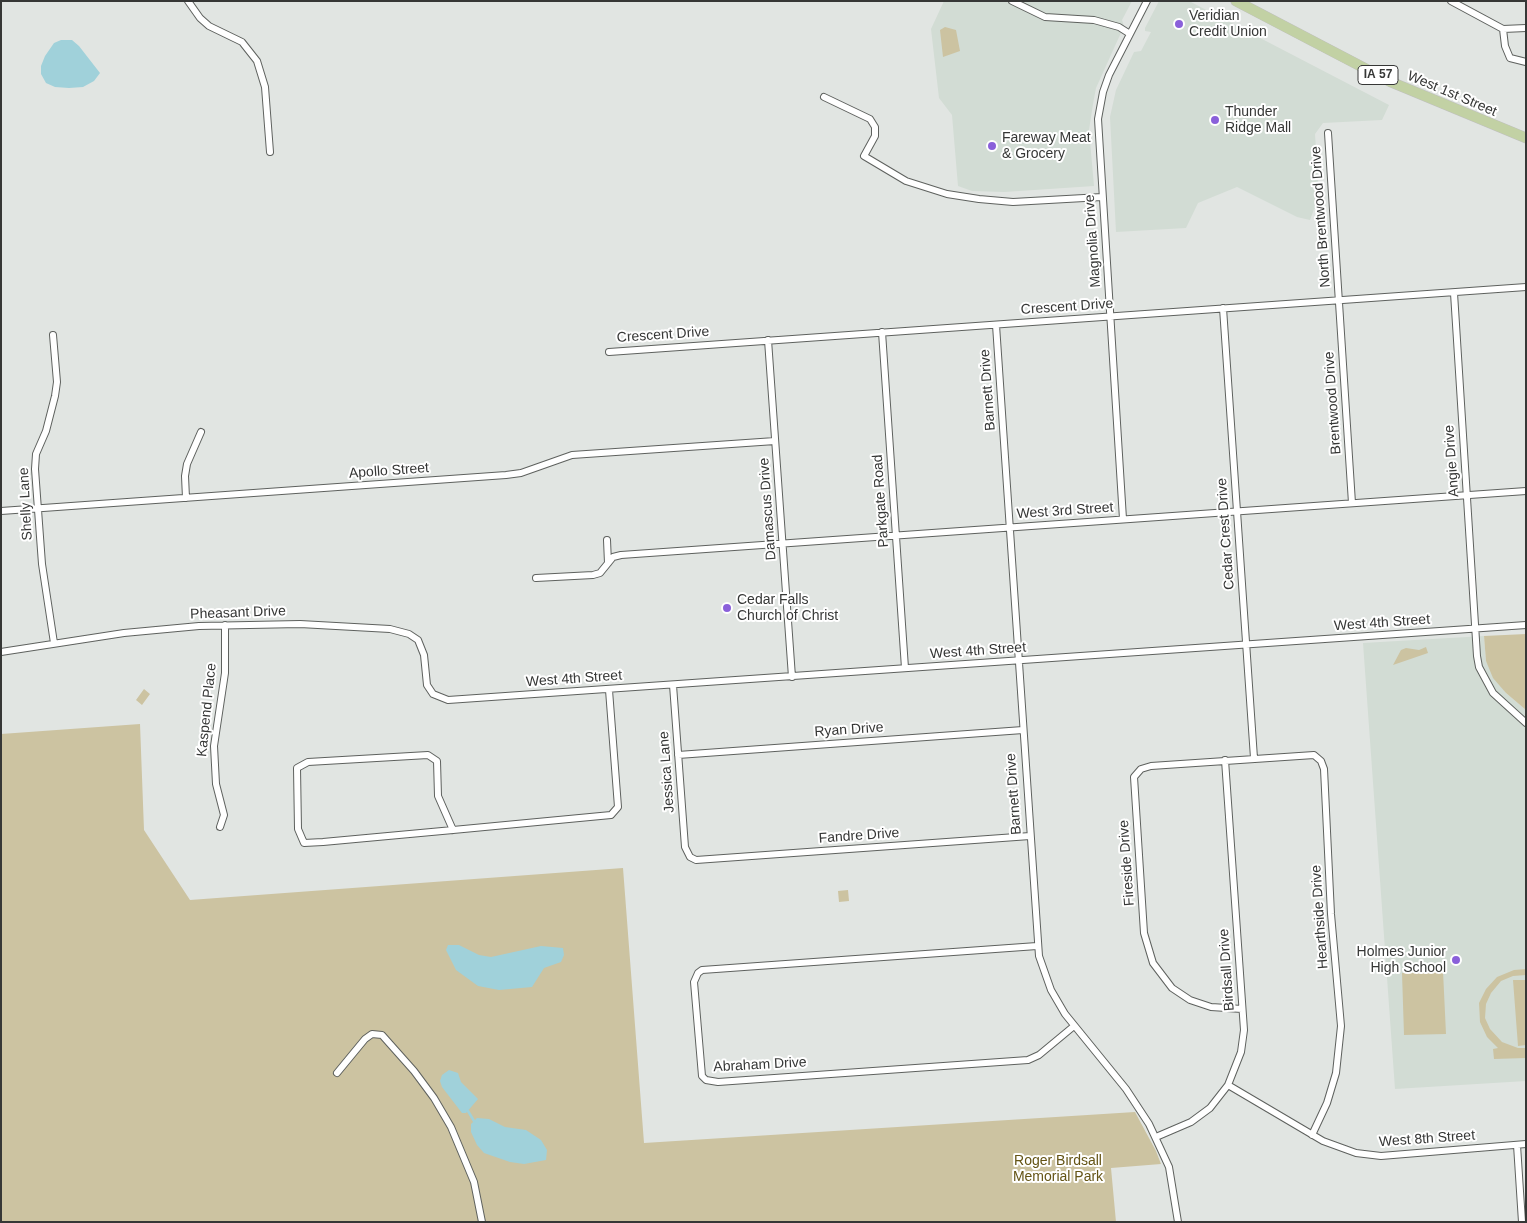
<!DOCTYPE html>
<style>
body{margin:0}
#map{position:relative;width:1527px;height:1223px;overflow:hidden;background:#e1e5e2;font-family:Arial,sans-serif}
canvas{display:block}
.frame{position:absolute;inset:0;border:2px solid #363736;pointer-events:none}
</style>
<div id="map">
<canvas width="1527" height="1223"></canvas>
<div class="frame"></div>
</div>
<script>
const ctx = document.querySelector('canvas').getContext('2d');
ctx.lineJoin = 'round';
function fillPath(path, color) { ctx.fillStyle = color; ctx.fill(path, 'evenodd'); }
const poly = rows => new Path2D(rows.map(r => 'M' + r).join(''));
function strokePath(path, color, width, dash) { ctx.strokeStyle = color; ctx.lineWidth = width; ctx.lineCap = dash ? 'butt' : 'round'; ctx.setLineDash(dash || []); ctx.stroke(path); }
function label(font, color, halo, rows, align = 'center') {
  ctx.font = font + ' Arial,sans-serif'; ctx.lineWidth = 4; ctx.setLineDash([]); ctx.textBaseline = 'middle'; ctx.strokeStyle = halo; ctx.fillStyle = color; for (const [text, x, y, turn = 0] of rows) {
    ctx.save(); ctx.translate(x, y); ctx.rotate((+turn || 0) * Math.PI / 180); ctx.textAlign = isNaN(turn) ? turn : align; if (halo) ctx.strokeText(text, 0, 0); ctx.fillText(text, 0, 0); ctx.restore();
  }
}
const built = poly([
 [944,1,1132,1,1122,20,1124,26,1096,88,1093,104,1089,130,1094,186,1004,192,972,191,958,186,952,115,939,98,931,29],
 [1159,1,1189,1,1389,105,1382,120,1323,123,1315,134,1320,208,1314,209,1310,220,1297,217,1237,187,1198,203,1186,228,1116,232,1110,117,1116,90,1134,52,1141,51,1151,32,1145,31,1145,28],
 [1484,636,1486,661,1506,693,1526,710,1526,1081,1395,1089,1363,643]
]);
const green = poly([
 [945,27,956,30,960,51,943,57,940,30],
 [1526,634,1526,710,1506,693,1493,678,1486,661,1484,636],
 [1426,647,1428,653,1393,665,1401,650,1406,648,1419,650],
 [144,689,150,694,142,705,136,700],
 [140,724,144,830,190,900,623,868,644,1143,1135,1112,1156,1151,1161,1164,1111,1168,1116,1222,1,1222,1,734],
 [848,890,849,901,839,902,838,891],
 [1526,969,1526,975,1513,976,1501,981,1491,993,1486,1004,1485,1018,1490,1029,1502,1042,1518,1048,1526,1048,1526,1058,1494,1059,1493,1049,1498,1048,1487,1037,1480,1022,1479,1003,1486,989,1497,977,1514,970],
 [1443,971,1446,1034,1404,1035,1402,973],
 [1513,980,1526,980,1526,1045,1518,1046]
]);
const water = poly([
 [61,40,72,40,79,46,100,73,94,81,83,87,69,88,55,87,46,83,41,74,41,66,45,56,54,43],
 [448,945,459,945,479,955,491,957,541,946,563,948,564,955,561,962,544,968,532,987,499,990,478,986,456,970,446,950],
 [449,1070,458,1073,461,1082,478,1099,466,1113,462,1113,442,1087,440,1081,442,1075],
 [477,1118,489,1119,505,1127,526,1130,541,1140,547,1150,546,1160,524,1164,510,1162,484,1153,477,1145,471,1132,471,1124]
]);
const stream = poly([
 [468,1111,474,1121]
]);
const minor = poly([
 [188,1,200,18,209,26,242,42,257,61,265,87,270,152],
 [1012,1,1045,17,1094,20,1119,27,1130,34],
 [1451,1,1503,29,1526,28],
 [1503,29,1505,46,1510,58,1526,62],
 [824,97,870,119,875,127,875,136,864,156,906,181,947,194,979,199,1013,202,1102,197],
 [1328,133,1352,503],
 [1454,293,1477,656,1479,667,1493,693,1526,723],
 [1223,308,1254,758],
 [996,325,1039,956,1051,990,1065,1014,1126,1089,1149,1124,1169,1167,1178,1222],
 [882,332,905,668],
 [53,335,57,382,55,396,46,431,36,454,35,469,42,564,54,643],
 [768,340,792,677],
 [609,352,1526,287],
 [186,498,185,476,187,464,201,432],
 [1,511,506,475,521,473,572,455,775,441],
 [1123,519,1098,119,1103,92,1109,75,1147,1],
 [607,540,608,563],
 [536,578,593,575,600,573,613,557,621,555,1526,491],
 [1,652,124,633,199,626,300,624,390,629,409,634,418,640,424,655,427,685,433,694,448,700,1526,625],
 [673,685,685,847,690,857,696,860,1030,836],
 [678,755,1023,730],
 [220,827,224,815,216,784,214,746,225,673,225,625],
 [453,830,438,796,437,761,428,755,308,762,297,768,298,829,304,843,323,842,453,830,611,815,618,807,609,690],
 [1037,946,702,970,698,973,694,982,702,1076,706,1080,718,1082,1028,1060,1039,1055,1074,1026],
 [1242,1009,1211,1007,1190,1000,1172,988,1153,963,1144,933,1134,777,1141,769,1151,766,1314,755,1321,761,1324,769,1331,914,1341,1026,1336,1073,1327,1103,1312,1135],
 [337,1073,365,1039,372,1034,382,1035,414,1071,434,1098,451,1127,474,1182,482,1222],
 [1228,1085,1323,1141,1356,1153,1381,1156,1526,1144],
 [1156,1137,1191,1122,1210,1108,1228,1085,1241,1052,1244,1030,1225,760],
 [1517,1145,1522,1222]
]);
const primary = poly([
 [1236,1,1391,82,1526,138]
]);
const markers = [
 [1179,24,5,"#8a60da"],
 [1215,120,5,"#8a60da"],
 [992,146,5,"#8a60da"],
 [727,608,5,"#8a60da"],
 [1456,960,5,"#8a60da"]
];
const shields = [
 [1378,75,40]
];
const shieldNames = [
 ["IA 57",1378,75]
];
const poiNames = [
 ["Veridian",1189,16],
 ["Credit Union",1189,32],
 ["Thunder",1225,112],
 ["Ridge Mall",1225,128],
 ["Fareway Meat",1002,138],
 ["& Grocery",1002,154],
 ["Cedar Falls",737,600],
 ["Church of Christ",737,616],
 ["Holmes Junior",1446,952,"right"],
 ["High School",1446,968,"right"]
];
const streetNames = [
 ["West 1st Street",1452,94,23],
 ["North Brentwood Drive",1321,217,-94],
 ["Magnolia Drive",1093,241,-94],
 ["Crescent Drive",1067,307,-4],
 ["Crescent Drive",663,335,-4],
 ["Barnett Drive",988,390,-94],
 ["Brentwood Drive",1333,403,-94],
 ["Angie Drive",1452,461,-94],
 ["Apollo Street",389,471,-4],
 ["Parkgate Road",881,501,-94],
 ["Shelly Lane",26,504,-93],
 ["Damascus Drive",768,509,-94],
 ["West 3rd Street",1065,511,-4],
 ["Cedar Crest Drive",1226,534,-94],
 ["Pheasant Drive",238,613,-2],
 ["West 4th Street",1382,623,-4],
 ["West 4th Street",978,651,-4],
 ["West 4th Street",574,679,-4],
 ["Kaspend Place",207,710,-84],
 ["Ryan Drive",849,730,-4],
 ["Jessica Lane",667,772,-94],
 ["Barnett Drive",1014,794,-94],
 ["Fandre Drive",859,836,-4],
 ["Fireside Drive",1127,863,-94],
 ["Hearthside Drive",1320,917,-94],
 ["Birdsall Drive",1227,970,-94],
 ["Abraham Drive",760,1065,-3],
 ["West 8th Street",1427,1139,-4]
];
const parkNames = [
 ["Roger Birdsall",1058,1161],
 ["Memorial Park",1058,1177]
];
fillPath(built, '#d2dcd4');
fillPath(green, '#ccc3a1');
fillPath(water, '#a0d1da');
strokePath(stream, '#a0d1da', 2.5);
strokePath(minor, '#5e615e', 8);
strokePath(primary, '#bfbfbf', 11);
strokePath(minor, '#fff', 6);
strokePath(primary, '#c2d1a4', 10);
for (const [x, y, r, color] of markers) { const dot = new Path2D(); dot.arc(x, y, r, 0, 2 * Math.PI); ctx.fillStyle = color; ctx.fill(dot); strokePath(dot, '#fff', 2); }
for (const [x, y, w] of shields) { const box = new Path2D(); box.roundRect(x - w / 2, y - 9.5, w, 19, 4); ctx.fillStyle = '#fff'; ctx.fill(box); strokePath(box, '#363736', 1); }
label('bold 12px', '#363736', null, shieldNames);
label('14px', '#363736', '#fff', poiNames, 'left');
label('14px', '#363736', '#fff', streetNames);
label('14px', '#645415', '#fff', parkNames);
</script>
